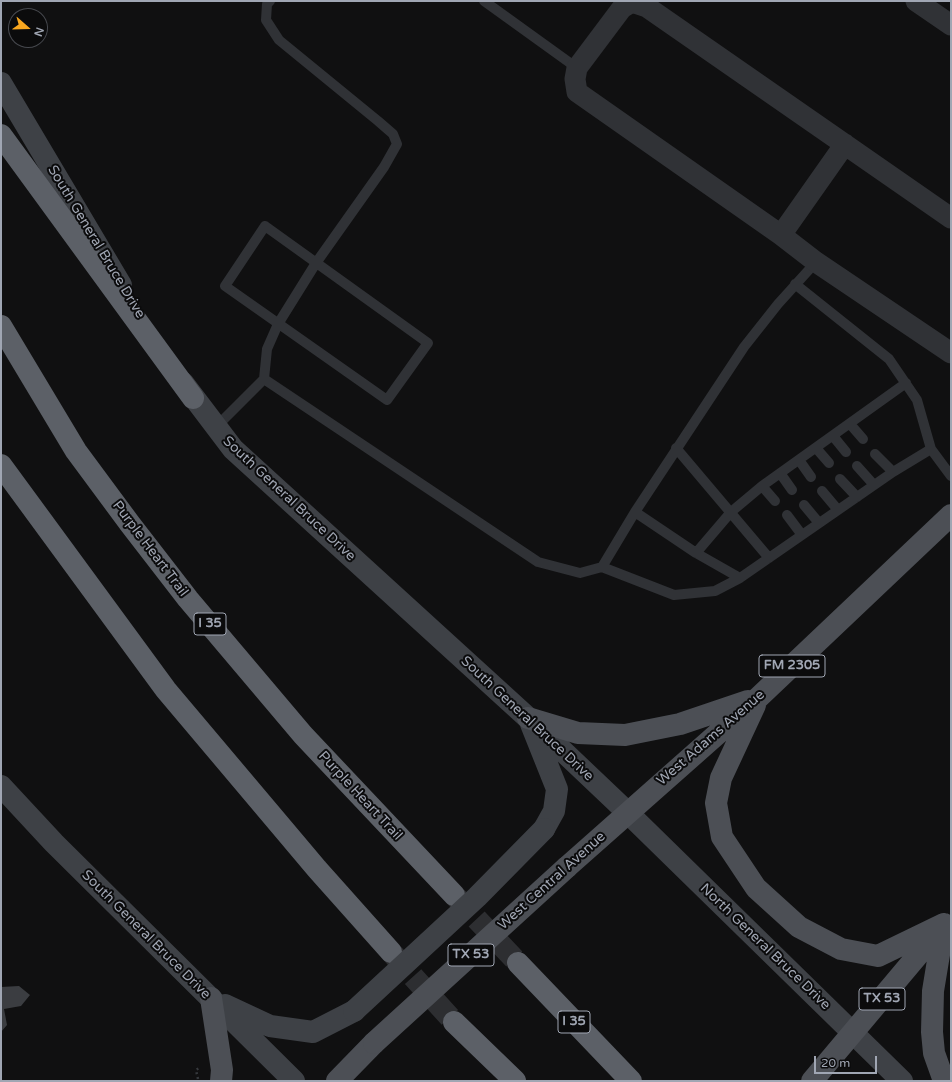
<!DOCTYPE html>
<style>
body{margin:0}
#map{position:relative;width:952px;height:1082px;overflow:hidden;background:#101011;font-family:"Varela Round",sans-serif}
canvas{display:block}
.frame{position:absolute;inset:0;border:2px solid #a0a6b3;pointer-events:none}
.north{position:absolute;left:8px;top:8px;width:40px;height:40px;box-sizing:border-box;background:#0b0b0c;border:1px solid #47494f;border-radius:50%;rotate:110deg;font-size:11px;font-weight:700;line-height:16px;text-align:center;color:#a0a6b3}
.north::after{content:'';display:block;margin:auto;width:14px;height:18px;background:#f9a71f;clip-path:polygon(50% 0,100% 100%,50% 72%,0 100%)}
.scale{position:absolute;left:814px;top:1056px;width:63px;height:18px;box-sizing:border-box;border:2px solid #a0a6b3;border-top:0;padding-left:5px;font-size:12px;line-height:14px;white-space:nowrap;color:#a0a6b3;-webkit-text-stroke:3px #0b0b0c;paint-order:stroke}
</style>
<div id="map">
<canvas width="952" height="1082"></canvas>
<div class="frame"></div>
<div class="north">N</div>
<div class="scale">20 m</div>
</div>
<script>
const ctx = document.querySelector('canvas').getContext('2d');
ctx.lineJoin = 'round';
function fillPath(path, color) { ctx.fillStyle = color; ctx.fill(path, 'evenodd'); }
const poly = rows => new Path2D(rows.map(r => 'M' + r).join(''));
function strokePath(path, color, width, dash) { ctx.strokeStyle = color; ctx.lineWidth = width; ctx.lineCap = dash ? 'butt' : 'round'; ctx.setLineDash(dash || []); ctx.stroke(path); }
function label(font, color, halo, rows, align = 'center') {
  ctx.font = font + ' "Varela Round",sans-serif'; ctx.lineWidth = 4; ctx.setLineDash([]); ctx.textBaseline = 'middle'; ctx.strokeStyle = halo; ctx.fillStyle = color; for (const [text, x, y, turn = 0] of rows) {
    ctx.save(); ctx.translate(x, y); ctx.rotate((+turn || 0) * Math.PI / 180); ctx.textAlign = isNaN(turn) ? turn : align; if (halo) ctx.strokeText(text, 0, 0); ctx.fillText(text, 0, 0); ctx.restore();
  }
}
const building = poly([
 [19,986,30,995,21,1006,4,1009,7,1025,1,1032,1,987]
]);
const motorwayTunnel = poly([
 [454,895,518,963],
 [391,952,454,1022]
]);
const path = poly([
 [198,1079,196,1070,199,1068]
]);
const service = poly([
 [484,1,577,68],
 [265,226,428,343,387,400,225,286,265,226],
 [795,284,889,359,917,400,931,449,951,476],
 [264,379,538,562,580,573,602,567,674,595,715,591,740,578,893,472,931,449],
 [850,424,863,439],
 [215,428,264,379,267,349,278,324,316,263,384,167,397,144,393,134,378,121,279,40,266,20,267,4,270,1],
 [833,436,846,452],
 [676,448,769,558],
 [816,448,829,463],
 [875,454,893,472],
 [799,460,811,477],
 [857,466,874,485],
 [780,473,792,490],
 [840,479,857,497],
 [762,486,775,501],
 [822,491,838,510],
 [804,505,819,523],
 [635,512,744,347,778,304,816,262],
 [787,515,802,535],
 [696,553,731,512,762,486,906,383],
 [602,567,635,512,696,553,740,578]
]);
const minor = poly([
 [916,1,951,25],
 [951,218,647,7,632,2,622,8,577,68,575,79,577,92,781,235,816,262,951,353],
 [781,235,845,144]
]);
const secondary = poly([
 [1,83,121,285],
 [183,383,233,449,528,718,627,812,902,1081],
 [531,724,557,789,554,811,544,829],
 [1,786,54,843,294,1081],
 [225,1005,270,1026,313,1032,354,1011]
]);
const primary = poly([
 [755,705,721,778,716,803,722,837,756,888,799,927,841,949,878,956,944,924],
 [528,718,578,733,625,735,680,724,748,701],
 [567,867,759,697,951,515],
 [211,998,222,1070,221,1081],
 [337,1081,374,1043],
 [812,1081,939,930],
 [944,1081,934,1053,932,1032,933,991,944,924]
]);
const motorway = poly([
 [1,135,193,398],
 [1,326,76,451,130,524,188,599,303,735,454,895],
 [1,465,166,690,317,869,391,952],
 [518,963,631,1081],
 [454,1022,515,1081]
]);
const secondaryBridge = poly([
 [354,1011,477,897,544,829]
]);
const primaryBridge = poly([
 [374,1043,567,867]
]);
const shields = [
 [210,624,32],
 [792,666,66],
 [471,955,46],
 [882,999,46],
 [574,1022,32]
];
const shieldNames = [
 ["I 35",210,624],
 ["FM 2305",792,666],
 ["TX 53",471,955],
 ["TX 53",882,999],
 ["I 35",574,1022]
];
const streetNames = [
 ["South General Bruce Drive",96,242,59],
 ["South General Bruce Drive",289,499,43],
 ["Purple Heart Trail",150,549,53],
 ["South General Bruce Drive",527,719,43],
 ["West Adams Avenue",711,738,-41],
 ["Purple Heart Trail",360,796,47],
 ["West Central Avenue",552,881,-42],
 ["South General Bruce Drive",146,935,45],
 ["North General Bruce Drive",765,947,44]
];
fillPath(building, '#3b3d41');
strokePath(motorwayTunnel, '#2d2e31', 22, [22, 11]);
strokePath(path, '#36393d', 2.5, [2, 3]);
strokePath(service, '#303236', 10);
strokePath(minor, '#303236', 21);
strokePath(secondary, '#3e4146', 22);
strokePath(primary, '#4c4f55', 22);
strokePath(motorway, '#5c6067', 22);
strokePath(secondaryBridge, '#3e4146', 22);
strokePath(primaryBridge, '#4c4f55', 22);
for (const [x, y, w] of shields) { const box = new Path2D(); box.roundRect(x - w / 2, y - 11, w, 22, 3); ctx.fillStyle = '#0b0b0c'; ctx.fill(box); strokePath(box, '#a0a6b3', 1); }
label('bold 13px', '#a0a6b3', null, shieldNames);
label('14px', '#a0a6b3', '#0b0b0c', streetNames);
</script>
